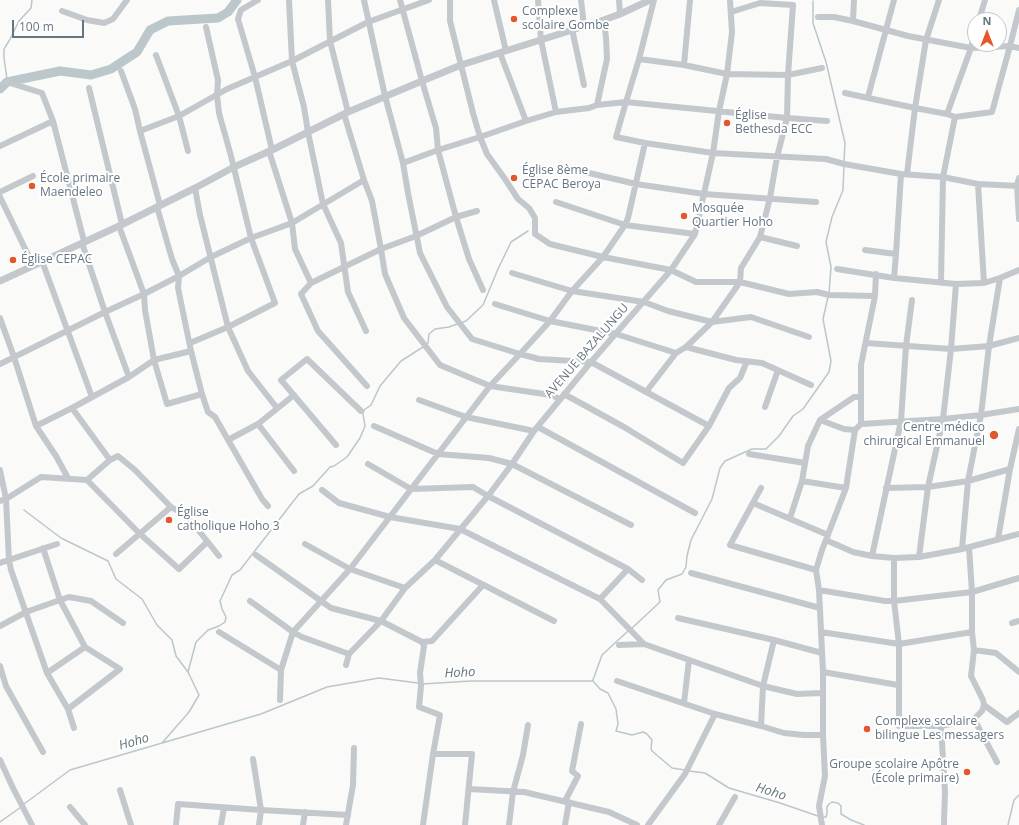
<!DOCTYPE html>
<meta charset="utf-8">
<style>
body{margin:0}
#map{position:relative;width:1019px;height:825px;overflow:hidden;background:#fafaf8;font-family:"Open Sans",sans-serif}
canvas{display:block}
.north{position:absolute;left:967px;top:12px;width:40px;height:40px;box-sizing:border-box;background:#fff;border:1px solid #c1c8cd;border-radius:50%;rotate:0deg;font-size:11px;font-weight:700;line-height:16px;text-align:center;color:#657683}
.north::after{content:'';display:block;margin:auto;width:14px;height:18px;background:#e4572e;clip-path:polygon(50% 0,100% 100%,50% 72%,0 100%)}
.scale{position:absolute;left:12px;top:20px;width:72px;height:18px;box-sizing:border-box;border:2px solid #657683;border-top:0;padding-left:5px;font-size:12px;line-height:14px;white-space:nowrap;color:#657683;-webkit-text-stroke:3px #fff;paint-order:stroke}
</style>
<div id="map">
<canvas width="1019" height="825"></canvas>
<div class="north">N</div>
<div class="scale">100 m</div>
</div>
<script>
const ctx = document.querySelector('canvas').getContext('2d');
ctx.lineJoin = 'round';
const poly = rows => new Path2D(rows.map(r => 'M' + r).join(''));
function strokePath(path, color, width, dash) { ctx.strokeStyle = color; ctx.lineWidth = width; ctx.lineCap = dash ? 'butt' : 'round'; ctx.setLineDash(dash || []); ctx.stroke(path); }
function label(font, color, halo, rows, align = 'center') {
  ctx.font = font + ' "Open Sans",sans-serif'; ctx.lineWidth = 4; ctx.setLineDash([]); ctx.textBaseline = 'middle'; ctx.strokeStyle = halo; ctx.fillStyle = color; for (const [text, x, y, turn = 0] of rows) {
    ctx.save(); ctx.translate(x, y); ctx.rotate((+turn || 0) * Math.PI / 180); ctx.textAlign = isNaN(turn) ? turn : align; if (halo) ctx.strokeText(text, 0, 0); ctx.fillText(text, 0, 0); ctx.restore();
  }
}
const stream = poly([
 [813,1,813,23,826,62,845,143,844,161],
 [7,79,4,58,4,49,9,41,19,21,31,8,32,0],
 [829,294,831,267,826,242,832,217,843,190,844,165],
 [463,322,466,321,483,305,498,269,511,242,528,231],
 [426,345,428,343,429,334,435,329,449,327,457,324],
 [24,510,61,538,108,561,116,579,142,599,157,625,172,640,176,656,188,672,199,695,189,712,162,743],
 [631,629,660,602,658,590,666,580,682,574,686,567,687,556,691,540,712,499,720,468,725,461,752,449,766,449,779,436,793,416,803,409,829,372,831,361,823,319,828,297],
 [188,672,196,642,208,630,219,626,225,622,226,617,222,609,220,601,232,575,240,570,299,494,313,486,330,467,334,466,347,457,360,438,365,426,363,414,364,410,371,405,380,386,401,361,423,347],
 [593,680,602,655,628,631],
 [422,684,471,681,593,681,600,689,608,693,616,709,618,724,616,731,632,735,643,732,647,734,652,740,651,748,652,751,672,768,685,770],
 [689,771,705,773,729,788,780,803,818,816],
 [24,804,70,770,261,714,327,687,379,678,418,683],
 [824,817,826,817,827,813,827,807,829,804,832,802,838,803,841,806,841,814,851,820,864,825],
 [0,822,21,807],
 [1008,825,1014,800,1019,795]
]);
const river = poly([
 [0,89,7,82,60,71,91,75,111,69,137,52,150,30,168,21,218,18,228,12,237,0]
]);
const minor = poly([
 [258,0,241,10,238,19,255,77,272,150],
 [289,0,292,61,304,107,308,132,323,204,341,243,348,292,366,331],
 [328,0,330,41,348,112],
 [364,0,385,96,403,163,408,193,420,253,447,307,472,339,520,354,539,359,591,362,709,426],
 [400,0,422,81,436,128,438,150,456,217,469,259,483,290],
 [450,0,450,21,473,113,480,137,487,154,505,179,518,199,529,208,535,218,535,234,550,244,603,257,671,270,696,282,740,282,789,294,817,292,829,295,875,296],
 [494,0,506,51],
 [538,0,541,40,556,112],
 [581,0,584,26],
 [619,0,620,14],
 [654,0,639,59,626,102,616,137,645,143,713,153,826,159,844,164,901,174,943,177,978,184,1019,186],
 [62,11,87,20,104,23,113,19,127,0],
 [818,17,834,17,853,21,908,36,971,48,1010,46,1019,48],
 [979,20,985,0],
 [853,21,854,0],
 [572,29,584,85],
 [500,53,526,121],
 [156,55,179,116,188,151],
 [639,59,684,65,727,74,788,75,822,68],
 [684,65,690,0],
 [121,71,135,109,140,131,160,205],
 [7,82,42,93,53,121,84,241],
 [89,88,122,224],
 [845,93,915,108,947,114,955,117,992,112,1010,46,1019,10],
 [868,97,894,0],
 [597,105,607,59,606,38,604,20],
 [344,114,364,180,372,201,381,249,311,283,301,294,318,331,367,386],
 [947,114,971,48,975,33],
 [140,131,179,116,227,89,292,61,368,22,429,0],
 [0,146,53,121],
 [269,151,292,223,295,249,311,283],
 [403,163,438,150,480,137,526,121,556,112,589,108,597,105,626,102,787,118,827,121],
 [572,169,636,184,704,194,816,202],
 [907,174,915,108,926,40,939,0],
 [1019,178,1017,185,1019,219],
 [978,184,984,283],
 [195,188,200,215,228,327,248,371,277,408],
 [0,192,33,176],
 [0,197,33,265],
 [556,202,625,225,695,234],
 [157,207,172,259,179,276,178,288,191,351,202,394,208,412,215,417,262,499,268,506],
 [477,211,456,217,416,236,381,249,385,274,404,318,440,365,490,386,551,395,560,399],
 [119,226,144,294,145,310,154,360,167,404,202,394],
 [760,237,797,246],
 [82,243,105,312,129,377],
 [865,250,896,254],
 [42,261,92,397],
 [837,269,894,278,956,284,984,283,1000,278,1019,270],
 [512,273,572,291,644,302,668,311,712,322,751,317,809,337],
 [894,278,896,254,901,174],
 [941,283,943,177,955,117],
 [495,304,550,321,616,334,676,353],
 [0,318,14,357,36,426,56,456,68,478],
 [190,343,228,327,275,303,251,238,231,156,219,113,217,95,218,80,206,27],
 [866,343,951,349,989,346,1019,338],
 [686,347,736,360,762,363,811,385],
 [0,364,105,312,144,294,179,276,211,257,251,238,292,223,364,180],
 [646,392,676,353,686,347,712,322,740,282,741,268,760,237,770,198,777,157,787,118,788,75,793,5,760,3,731,12],
 [564,394,624,427,683,463,709,426,729,388,740,378,747,361],
 [419,400,466,417,534,431],
 [765,407,778,370],
 [72,408,110,460],
 [820,420,844,429,855,430],
 [258,424,294,471],
 [861,424,861,365,875,296,876,274],
 [36,426,72,408,129,377,154,360,191,351],
 [374,426,438,454,489,458,512,464,631,525],
 [538,427,695,513],
 [228,440,258,424,294,395],
 [336,445,281,380,307,359,361,411],
 [749,454,805,463],
 [368,464,411,489,473,487,488,496,628,569,642,580],
 [0,470,6,499,9,560,11,570,47,673,68,709,74,728],
 [87,480,139,533,179,569,207,542],
 [802,481,846,488],
 [761,488,730,545,816,570],
 [886,488,928,487,968,481,1010,469],
 [322,490,339,503,390,517,460,529,600,599,644,644,763,686,797,694,822,693],
 [0,501,6,499,41,477,87,480,110,460,118,456,135,470,171,507,180,512,195,526,219,556],
 [753,503,828,535],
 [790,518,802,481,808,446,820,420,854,397,861,397],
 [998,539,1010,469,1019,429],
 [826,540,853,552,872,556,894,558,919,557,962,549,1019,534],
 [305,544,350,569,405,588],
 [43,548,60,600,85,647,120,669,68,709],
 [962,549,968,481,981,415,989,346,1000,278],
 [116,554,171,507],
 [256,555,331,608,381,621,422,642,424,646,420,673,421,686,419,707,440,715,433,754,423,825],
 [872,556,901,421,906,346,912,300],
 [919,557,928,487,943,419,951,349,956,284],
 [894,558,894,601,899,644,899,726,941,726,974,719,982,711,984,705,983,700,971,676,974,650,972,632,972,592,969,547],
 [435,560,554,621],
 [0,563,57,544],
 [691,573,820,608],
 [819,590,885,601,894,601,972,592,1019,578],
 [600,599,628,569],
 [250,601,293,632,302,637,349,654],
 [678,618,774,640,822,653],
 [1012,623,1019,621],
 [0,626,26,612,60,600,69,597,91,601,123,623],
 [219,632,281,670],
 [821,632,899,644,972,632],
 [422,642,432,641,483,585],
 [619,645,644,644],
 [974,650,996,653,1019,672],
 [346,665,349,654,381,621,405,588,435,560,488,496,512,464,534,431,591,362,671,270,695,234,713,153,719,111,727,74,732,32,730,0],
 [0,666,6,686,43,752],
 [823,672,898,685],
 [47,673,85,647],
 [617,681,715,714,761,726,784,733,804,735,823,735],
 [280,700,281,670,293,632,350,569,490,386,520,354,550,321,572,291,603,257,625,225,628,218,645,143],
 [684,703,689,660],
 [984,705,1007,722,1019,713],
 [974,719,997,762],
 [761,726,763,686,774,640],
 [941,726,945,792,944,820,944,825],
 [433,754,472,754,465,825],
 [253,759,261,810,259,825],
 [0,760,13,788,32,825],
 [469,789,524,792,609,812,637,825],
 [120,790,131,825],
 [565,801,578,776,572,771,581,724],
 [70,807,85,825],
 [176,825,178,804,261,810,348,815],
 [221,825,224,808],
 [303,825,305,812],
 [346,825,353,785,354,748],
 [509,825,513,792,523,755,528,725],
 [565,825,569,802],
 [648,825,685,774,715,714],
 [719,825,735,797],
 [822,825,819,806,825,776,823,735,823,672,819,590,816,570,822,550,846,488,855,430,861,424,943,419,981,415,1019,409]
]);
const tertiary = poly([
 [0,281,119,226,195,188,234,167,272,150,348,112,422,81,461,65,604,20,620,14,650,0]
]);
const markers = [
 [514,19,4,"#e4572e"],
 [727,123,4,"#e4572e"],
 [514,178,4,"#e4572e"],
 [32,186,4,"#e4572e"],
 [684,216,4,"#e4572e"],
 [13,260,4,"#e4572e"],
 [994,435,5,"#e4572e"],
 [169,520,4,"#e4572e"],
 [867,729,4,"#e4572e"],
 [967,772,4,"#e4572e"]
];
const poiNames = [
 ["Complexe",522,12],
 ["scolaire Gombe",522,26],
 ["Église",735,116],
 ["Bethesda ECC",735,130],
 ["Église 8ème",522,171],
 ["CEPAC Beroya",522,185],
 ["École primaire",40,179],
 ["Maendeleo",40,193],
 ["Mosquée",692,209],
 ["Quartier Hoho",692,223],
 ["Église CEPAC",21,260],
 ["Centre médico",985,428,"right"],
 ["chirurgical Emmanuel",985,442,"right"],
 ["Église",177,513],
 ["catholique Hoho 3",177,527],
 ["Complexe scolaire",875,722],
 ["bilingue Les messagers",875,736],
 ["Groupe scolaire Apôtre",959,765,"right"],
 ["(École primaire)",959,779,"right"]
];
const streetNames = [
 ["AVENUE BAZALUNGU",587,351,-49]
];
const waterNames = [
 ["Hoho",460,673,-3],
 ["Hoho",134,742,-16],
 ["Hoho",771,792,17]
];
strokePath(stream, '#bbc7cb', 1.5);
strokePath(river, '#bbc7cb', 9);
strokePath(minor, '#c3c8cc', 6);
strokePath(tertiary, '#c3c8cc', 7);
for (const [x, y, r, color] of markers) { const dot = new Path2D(); dot.arc(x, y, r, 0, 2 * Math.PI); ctx.fillStyle = color; ctx.fill(dot); strokePath(dot, '#fff', 1.5); }
label('12px', '#657683', '#fff', poiNames, 'left');
label('12px', '#657683', '#fff', streetNames);
label('italic 13px', '#60757c', '#fff', waterNames);
</script>
